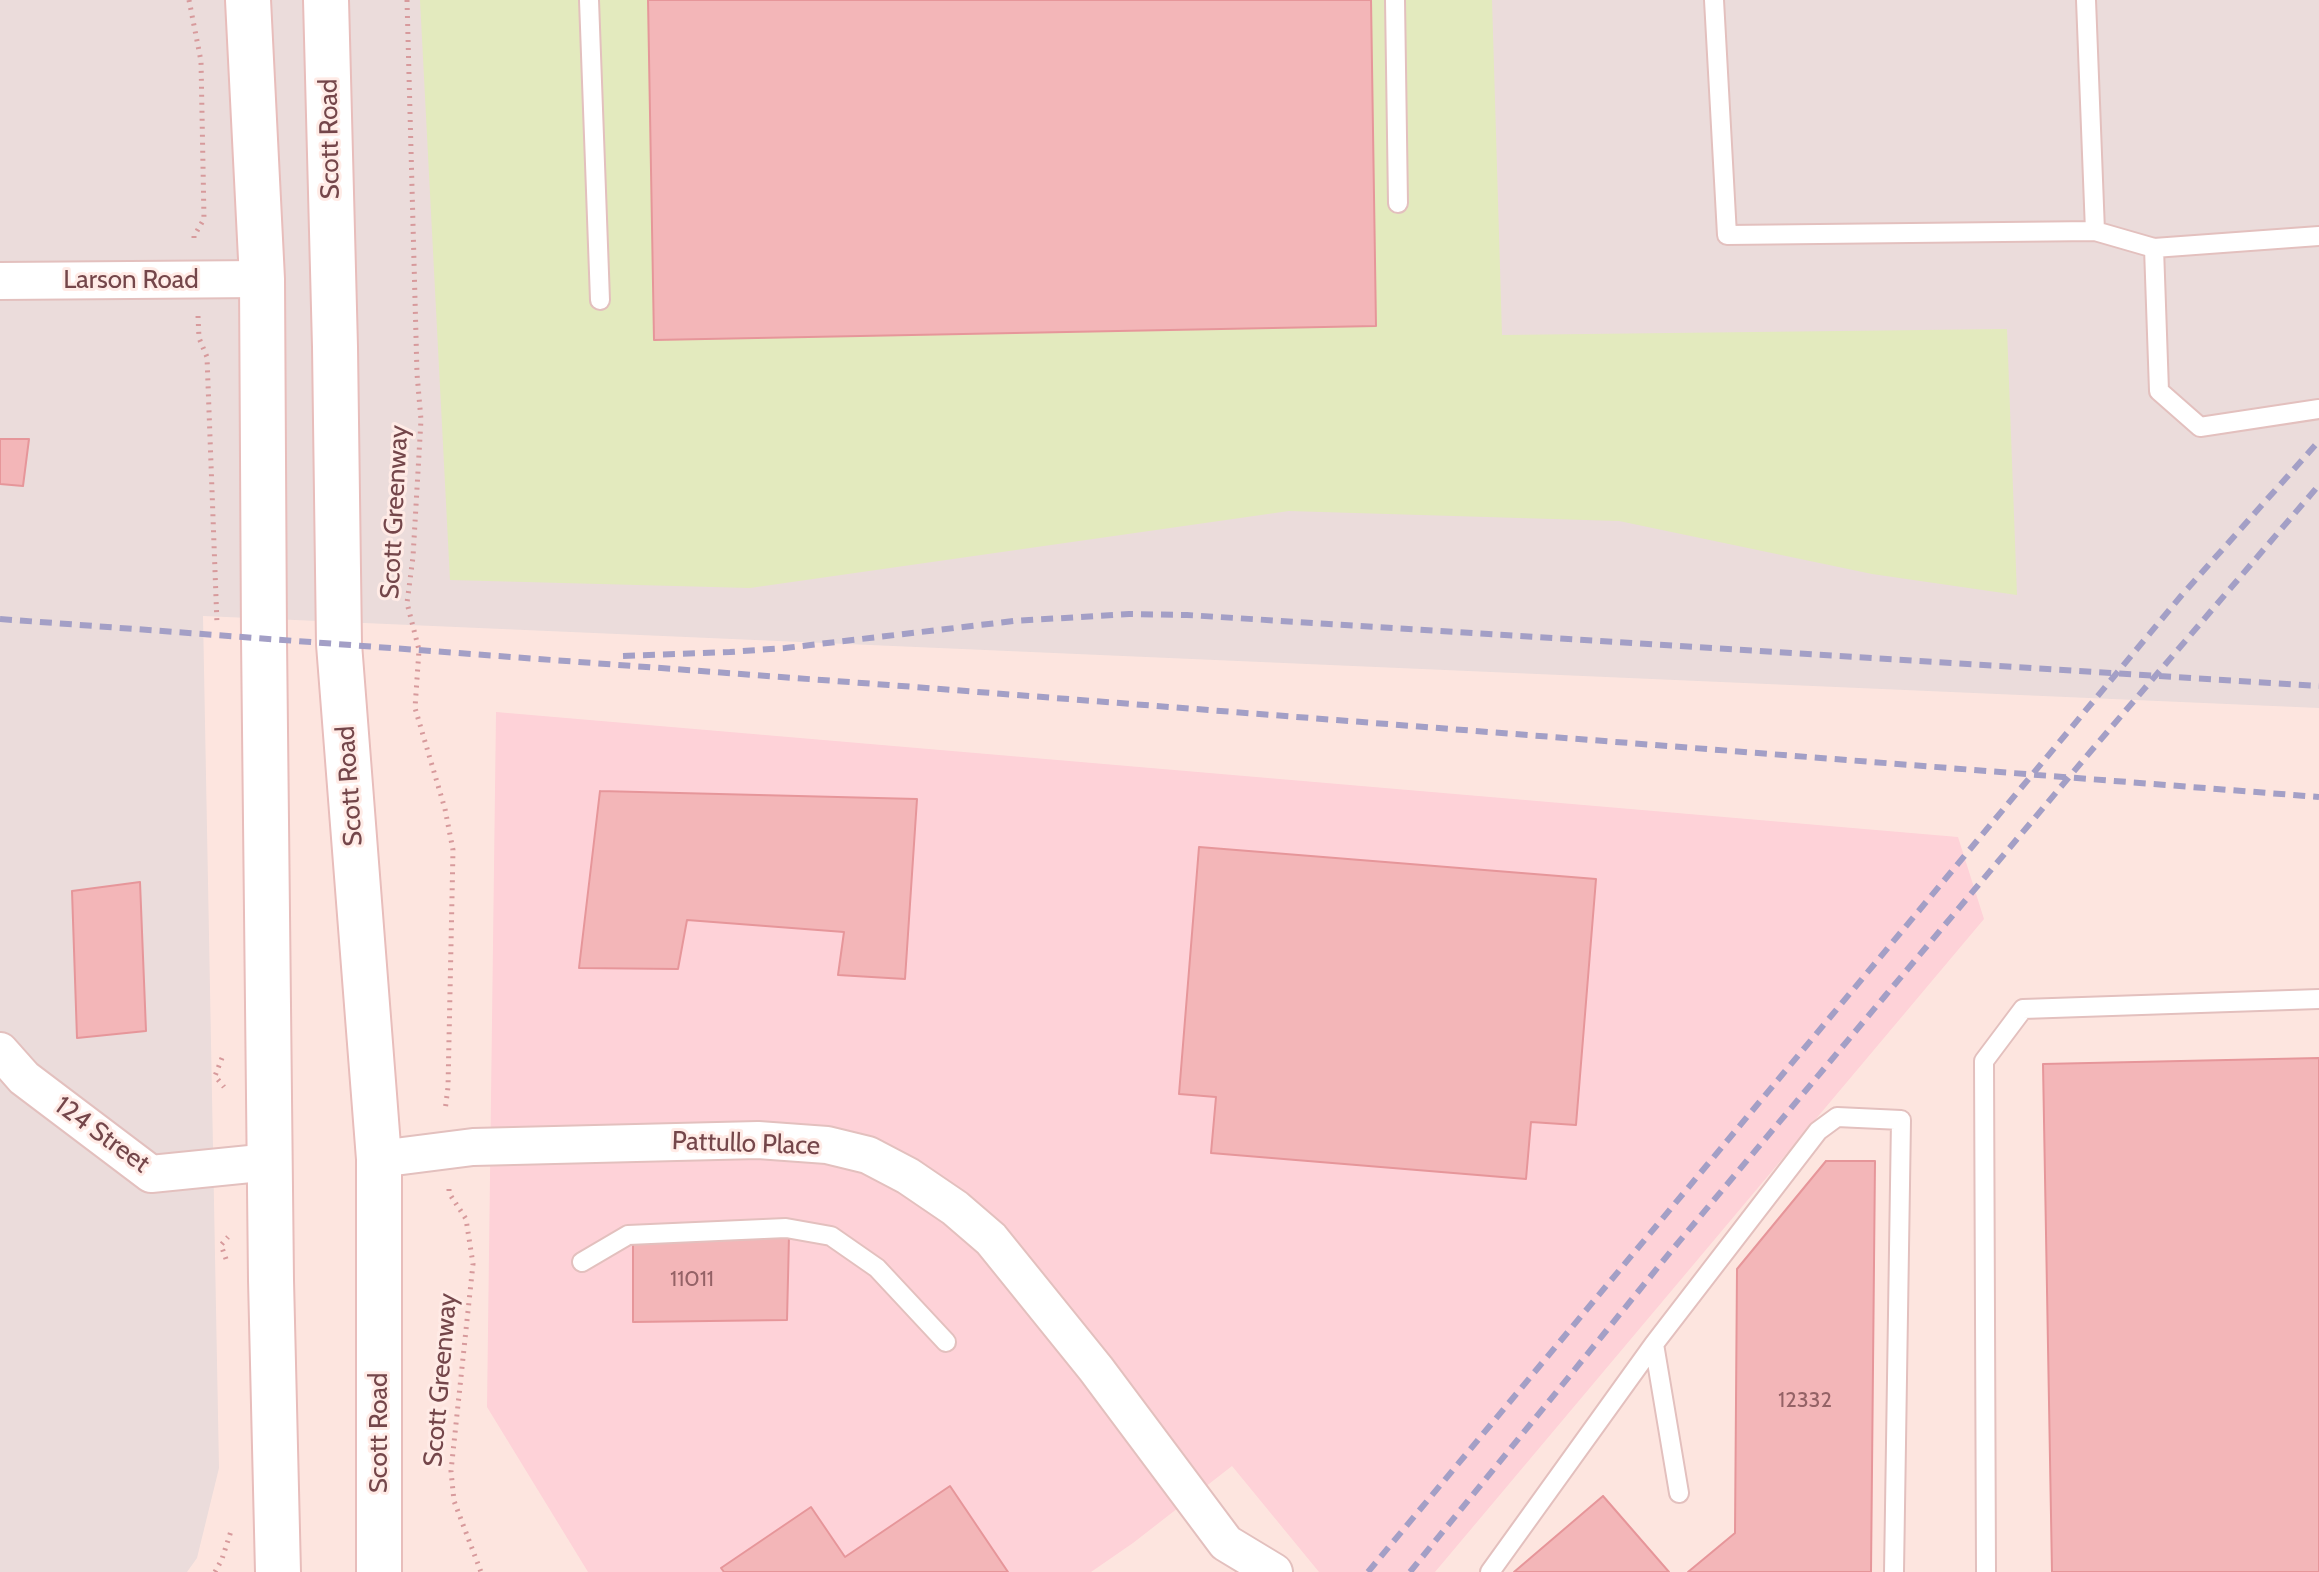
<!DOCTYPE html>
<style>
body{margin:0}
canvas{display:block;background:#fde5df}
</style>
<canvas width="2319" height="1572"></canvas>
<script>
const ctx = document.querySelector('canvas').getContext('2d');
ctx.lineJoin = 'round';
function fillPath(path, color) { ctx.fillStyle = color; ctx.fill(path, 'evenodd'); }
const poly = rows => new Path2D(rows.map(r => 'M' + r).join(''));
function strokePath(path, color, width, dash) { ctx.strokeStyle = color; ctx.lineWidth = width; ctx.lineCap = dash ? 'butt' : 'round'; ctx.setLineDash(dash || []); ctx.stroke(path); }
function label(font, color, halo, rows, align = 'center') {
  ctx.font = font + ' Cabin,sans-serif'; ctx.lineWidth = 6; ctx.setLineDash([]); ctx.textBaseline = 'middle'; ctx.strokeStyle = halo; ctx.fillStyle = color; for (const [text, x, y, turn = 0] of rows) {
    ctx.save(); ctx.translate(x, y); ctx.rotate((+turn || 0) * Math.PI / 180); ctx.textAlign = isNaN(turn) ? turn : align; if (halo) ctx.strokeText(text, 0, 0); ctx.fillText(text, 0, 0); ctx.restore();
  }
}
const commercial = poly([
 [496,712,1958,837,1984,919,1435,1572,1319,1572,1232,1466,1133,1543,1091,1572,588,1572,487,1407]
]);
const industrial = poly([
 [0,0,2319,0,2319,708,203,616,219,1468,197,1558,187,1572,0,1572]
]);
const green = poly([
 [420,0,1492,0,1502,335,2007,329,2017,595,1872,574,1619,521,1289,511,750,588,450,580]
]);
const building = poly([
 [648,0,1371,0,1376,326,654,340,648,0],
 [0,439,29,439,23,486,0,484,0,439],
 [600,791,917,799,905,979,838,975,844,932,687,920,678,969,579,968,600,791],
 [1199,847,1596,879,1576,1125,1531,1122,1526,1179,1211,1153,1216,1097,1179,1094,1199,847],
 [140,882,146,1031,77,1038,72,891,140,882],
 [2319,1058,2319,1572,2052,1572,2043,1064,2319,1058],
 [1826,1161,1875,1161,1871,1572,1688,1572,1735,1533,1737,1269,1826,1161],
 [789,1236,787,1320,633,1322,633,1238,789,1236],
 [950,1486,1008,1572,724,1572,721,1568,811,1507,845,1557,950,1486],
 [1603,1496,1669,1572,1514,1572,1603,1496]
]);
const path = poly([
 [189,0,201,61,204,219,194,236,194,242],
 [407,0,417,374,421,420,413,557,407,603,419,650,415,708,445,809,453,850,448,1087,445,1111],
 [198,316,199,338,207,357,217,624],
 [222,1058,215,1076,224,1087],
 [449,1189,449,1193,466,1219,473,1264,451,1471,454,1501,481,1572],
 [226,1259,221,1245,228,1237],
 [215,1572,222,1559,232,1528]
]);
const service = poly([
 [589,0,600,300],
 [1395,0,1398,203],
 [1714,0,1727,235,2095,231,2154,248,2319,236],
 [2086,0,2095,231],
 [2154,248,2159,391,2200,427,2319,409],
 [582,1262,628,1235,786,1228,831,1236,877,1268,946,1342],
 [1654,1344,1679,1493],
 [1490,1572,1654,1344,1818,1131,1837,1117,1901,1120,1894,1572],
 [1986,1572,1984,1061,2023,1009,2319,999]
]);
const minor = poly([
 [0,281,262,279],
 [0,1051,24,1078,151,1174,270,1162],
 [379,1159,473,1147,758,1140,827,1145,868,1155,908,1176,955,1208,991,1239,1096,1369,1226,1543,1274,1572]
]);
const secondary = poly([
 [248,0,262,279,264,638,271,1280,278,1572],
 [326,0,335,347,339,644,379,1159,379,1572]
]);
const rail = poly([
 [0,619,889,685,2319,797],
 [623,656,730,652,785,648,1014,621,1129,614,1187,615,2319,686],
 [1368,1572,2181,596,2319,441],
 [1410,1572,1672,1250,1885,996,2091,751,2319,485]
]);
const numberNames = [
 ["11011",692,1280],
 ["12332",1805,1401]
];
const streetNames = [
 ["Scott Road",330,139,-91],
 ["Larson Road",131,280],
 ["Scott Greenway",395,512,-87],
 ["Scott Road",350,786,-94],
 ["124 Street",102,1135,36],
 ["Pattullo Place",746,1144,2],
 ["Scott Greenway",441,1380,-85],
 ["Scott Road",379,1433,-90]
];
fillPath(commercial, '#fed2d8');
fillPath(industrial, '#ebdcdb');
fillPath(green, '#e3eabe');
fillPath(building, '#f3b6b8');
strokePath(building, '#e6969a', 2);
strokePath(service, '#e3c0be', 22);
strokePath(minor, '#e3c0be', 40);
strokePath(secondary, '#e8bdbb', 48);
strokePath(path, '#d79a9c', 5, [2, 6]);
strokePath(service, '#fff', 18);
strokePath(minor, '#fff', 36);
strokePath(secondary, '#fff', 44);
strokePath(rail, '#a39fc6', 6, [12, 8]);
label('22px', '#946266', null, numberNames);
label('26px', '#74464a', '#ffebe6', streetNames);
</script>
